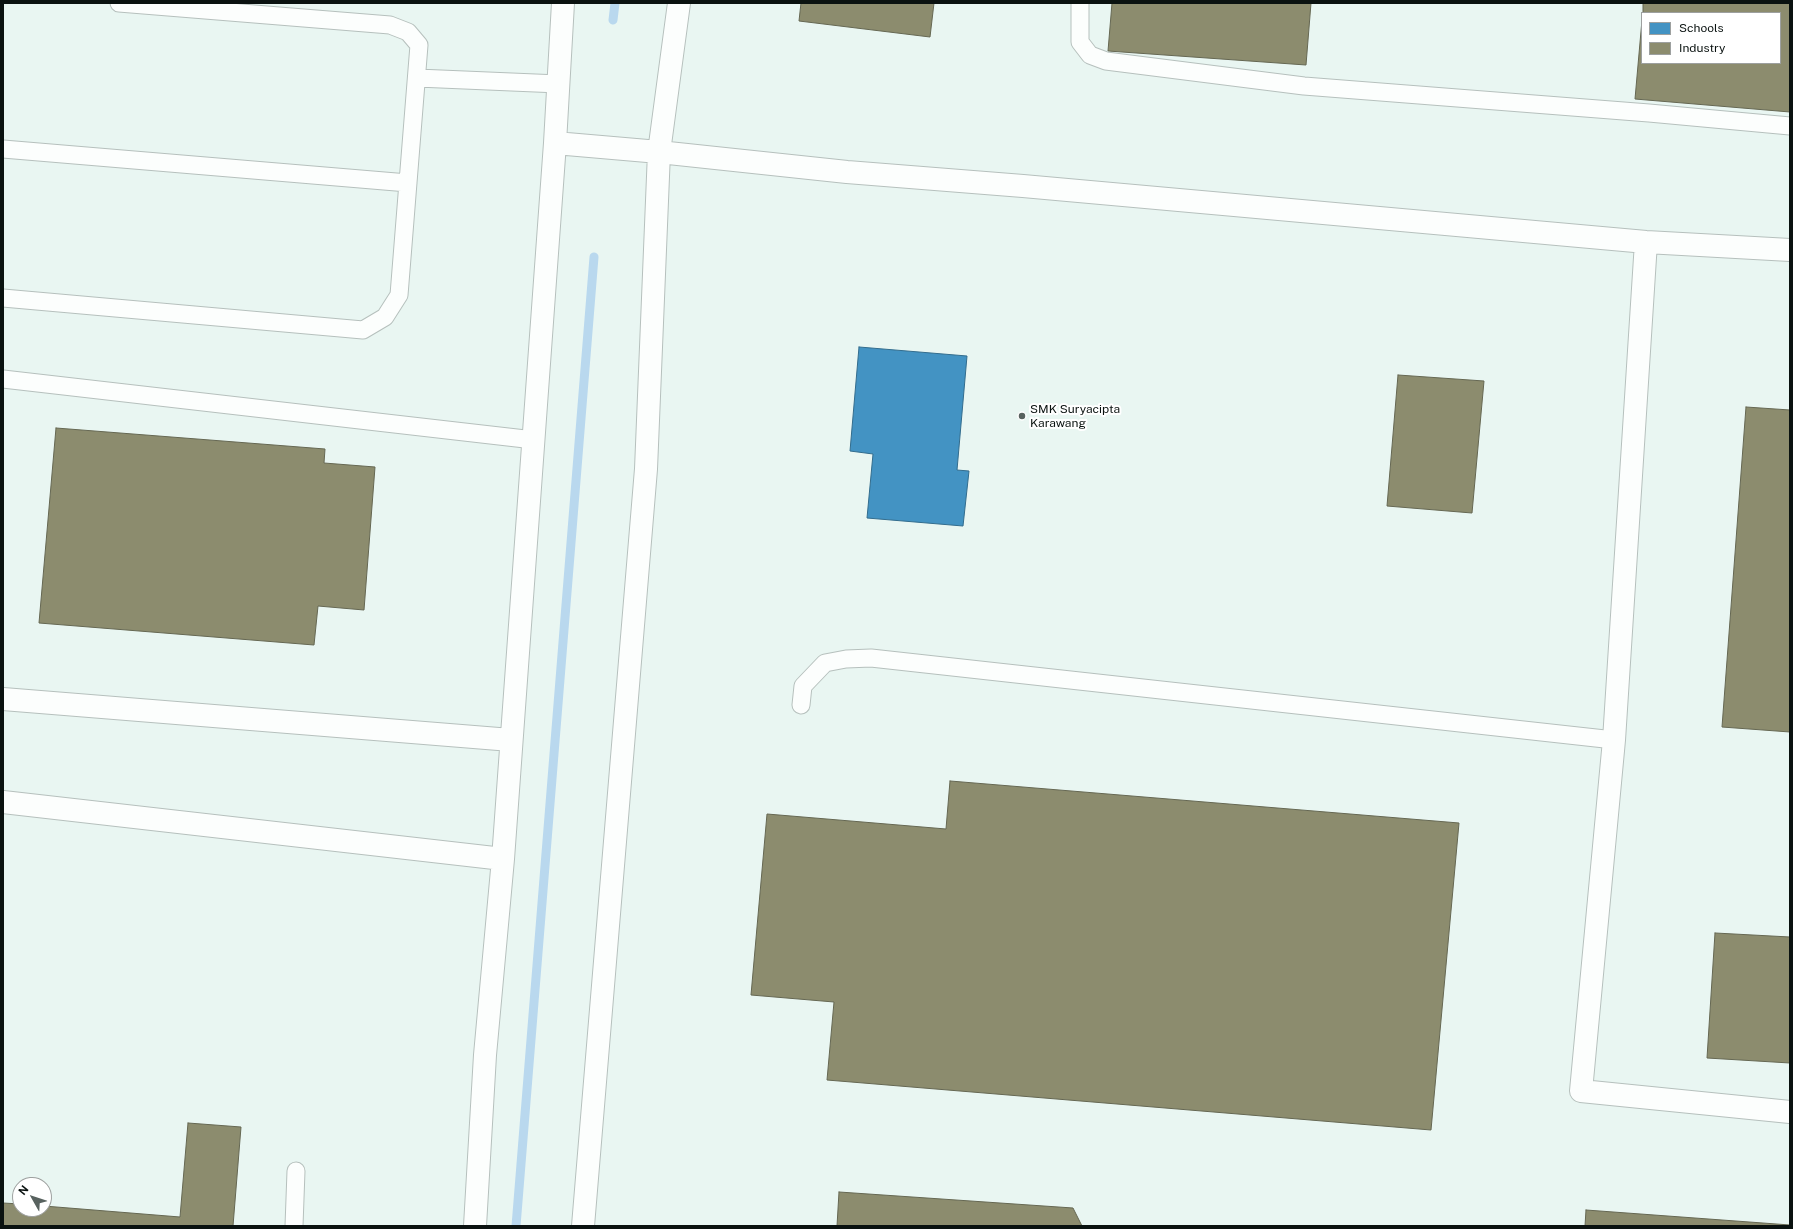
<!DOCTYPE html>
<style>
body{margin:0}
#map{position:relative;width:1793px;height:1229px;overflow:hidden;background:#e9f6f2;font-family:"Public Sans",sans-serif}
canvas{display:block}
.frame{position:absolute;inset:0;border:4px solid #0a1210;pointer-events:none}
.legend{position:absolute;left:1641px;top:12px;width:140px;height:52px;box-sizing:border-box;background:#fff;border:1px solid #9da09f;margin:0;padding:5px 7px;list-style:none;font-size:12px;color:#0a1210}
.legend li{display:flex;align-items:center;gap:8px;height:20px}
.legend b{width:20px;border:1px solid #9da09f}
.north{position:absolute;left:12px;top:1177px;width:40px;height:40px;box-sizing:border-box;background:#fff;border:1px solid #9da09f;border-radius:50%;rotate:309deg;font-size:11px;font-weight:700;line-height:16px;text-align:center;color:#0a1210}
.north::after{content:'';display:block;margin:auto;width:14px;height:18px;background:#58625f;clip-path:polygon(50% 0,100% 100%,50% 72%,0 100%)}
</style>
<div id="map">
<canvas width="1793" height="1229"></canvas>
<div class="frame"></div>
<ul class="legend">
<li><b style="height:11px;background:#4393c3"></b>Schools</li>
<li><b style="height:11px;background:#8c8c6e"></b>Industry</li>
</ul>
<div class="north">N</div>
</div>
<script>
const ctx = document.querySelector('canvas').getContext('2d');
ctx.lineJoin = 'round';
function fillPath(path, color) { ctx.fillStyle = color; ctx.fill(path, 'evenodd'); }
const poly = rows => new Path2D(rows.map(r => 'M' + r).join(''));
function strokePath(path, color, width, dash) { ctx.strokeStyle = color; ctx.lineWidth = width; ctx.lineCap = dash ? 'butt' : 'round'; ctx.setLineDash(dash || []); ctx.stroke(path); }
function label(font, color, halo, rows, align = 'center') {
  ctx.font = font + ' "Public Sans",sans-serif'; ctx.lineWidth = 4; ctx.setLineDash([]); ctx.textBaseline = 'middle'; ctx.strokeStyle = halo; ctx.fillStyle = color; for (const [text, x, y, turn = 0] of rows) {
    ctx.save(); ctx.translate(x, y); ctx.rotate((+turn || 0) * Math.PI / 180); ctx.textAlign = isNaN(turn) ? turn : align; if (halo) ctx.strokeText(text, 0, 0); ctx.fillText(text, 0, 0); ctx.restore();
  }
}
const schools = poly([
 [859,347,967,356,957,470,969,471,963,526,867,518,873,454,850,451,859,347]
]);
const industry = poly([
 [801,3,934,3,930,37,799,21,801,3],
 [1112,3,1311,3,1306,65,1108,51,1112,3],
 [1643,3,1790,3,1790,112,1635,99,1642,20,1642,63,1780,63,1780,13,1643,13,1643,3],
 [1398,375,1484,381,1472,513,1387,506,1398,375],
 [1746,407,1790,410,1790,732,1722,727,1746,407],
 [56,428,325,449,324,463,375,467,364,610,318,606,314,645,39,623,56,428],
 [950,781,1459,823,1431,1130,827,1080,834,1002,751,995,767,814,946,829,950,781],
 [1715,933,1790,937,1790,1063,1707,1058,1715,933],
 [188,1123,241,1127,233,1226,3,1226,3,1203,20,1204,20,1209,44,1209,44,1206,180,1217,188,1123],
 [839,1192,1073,1208,1082,1226,837,1226,839,1192],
 [1586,1210,1790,1225,1790,1226,1585,1226,1586,1210]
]);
const stream = poly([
 [613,20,615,3],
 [516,1226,594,257]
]);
const service = poly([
 [1080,3,1080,42,1090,55,1106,61,1304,86,1649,113,1790,126],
 [417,78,559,84],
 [3,149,408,183],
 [3,298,363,330,385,317,399,295,419,45,408,32,390,25,119,3],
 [3,379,534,440],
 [801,705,803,686,825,663,846,659,871,658,1614,740],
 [294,1226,296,1171]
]);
const minor = poly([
 [555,143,659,152,847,172,1023,186,1646,242,1790,250],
 [1646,242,1614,740,1581,1091,1790,1112],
 [3,699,511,740],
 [3,802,503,859],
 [475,1226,485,1055,503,859,555,143,563,3],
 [583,1226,646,469,659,152,679,3]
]);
const markers = [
 [1022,416,4,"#58625f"]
];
const poiNames = [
 ["SMK Suryacipta",1030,409],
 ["Karawang",1030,423]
];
fillPath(schools, '#4393c3');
strokePath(schools, '#326c8d', 1);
fillPath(industry, '#8c8c6e');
strokePath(industry, '#656752', 1);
strokePath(stream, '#b9d8ee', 9);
strokePath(service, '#b6c0bd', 19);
strokePath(minor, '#b6c0bd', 24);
strokePath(service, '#fcfefd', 17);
strokePath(minor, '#fcfefd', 22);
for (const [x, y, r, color] of markers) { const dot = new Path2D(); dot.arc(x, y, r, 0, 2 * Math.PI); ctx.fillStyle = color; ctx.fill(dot); strokePath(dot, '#fff', 1.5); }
label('12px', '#0a1210', '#fff', poiNames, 'left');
</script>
